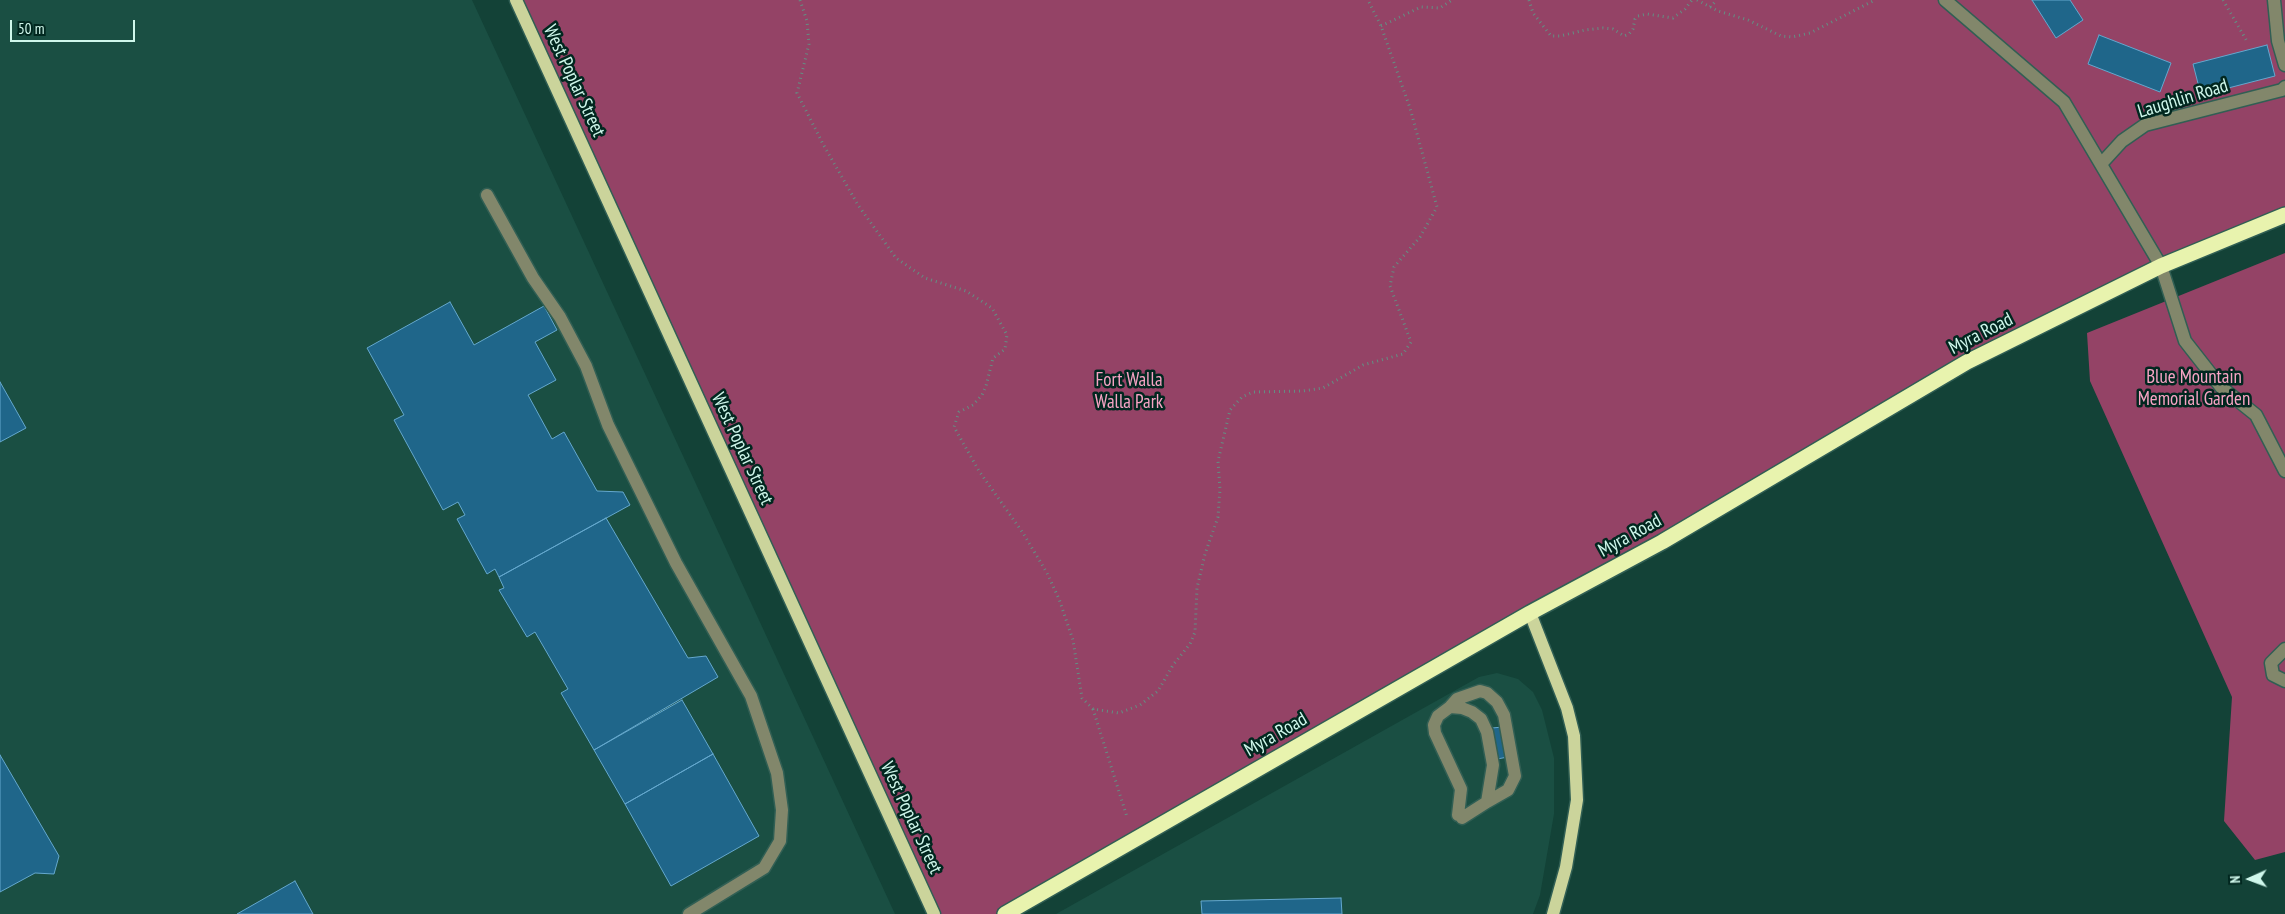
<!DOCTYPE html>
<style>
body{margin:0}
#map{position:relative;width:2285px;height:914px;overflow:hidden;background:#134237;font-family:"PT Sans Narrow",sans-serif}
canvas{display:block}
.north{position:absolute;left:2225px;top:854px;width:50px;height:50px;-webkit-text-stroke:4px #01271f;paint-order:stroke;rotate:268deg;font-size:14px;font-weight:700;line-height:20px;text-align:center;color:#cff7eb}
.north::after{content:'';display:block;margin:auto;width:18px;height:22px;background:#cff7eb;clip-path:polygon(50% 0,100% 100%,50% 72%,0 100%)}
.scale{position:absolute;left:10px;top:20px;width:125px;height:22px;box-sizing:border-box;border:2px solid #cff7eb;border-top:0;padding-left:6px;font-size:15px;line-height:18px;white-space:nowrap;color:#cff7eb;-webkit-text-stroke:4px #01271f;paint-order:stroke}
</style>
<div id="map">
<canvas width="2285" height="914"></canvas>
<div class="north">N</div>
<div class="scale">50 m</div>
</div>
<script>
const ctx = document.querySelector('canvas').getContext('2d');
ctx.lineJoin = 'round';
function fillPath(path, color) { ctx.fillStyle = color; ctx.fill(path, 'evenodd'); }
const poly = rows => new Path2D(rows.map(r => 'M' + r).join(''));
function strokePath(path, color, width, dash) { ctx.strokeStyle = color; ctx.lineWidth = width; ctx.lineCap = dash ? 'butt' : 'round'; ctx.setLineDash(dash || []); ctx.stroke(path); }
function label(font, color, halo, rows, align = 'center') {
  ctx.font = font + ' "PT Sans Narrow",sans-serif'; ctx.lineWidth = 5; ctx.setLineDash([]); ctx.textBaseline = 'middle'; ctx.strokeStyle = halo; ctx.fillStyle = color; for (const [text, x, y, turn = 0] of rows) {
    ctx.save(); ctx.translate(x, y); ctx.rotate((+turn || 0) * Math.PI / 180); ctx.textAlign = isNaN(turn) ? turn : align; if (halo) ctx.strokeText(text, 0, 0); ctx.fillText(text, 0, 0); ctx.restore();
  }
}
const built = poly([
 [0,0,472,0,895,914,0,914],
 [1497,673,1518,679,1533,692,1542,710,1554,758,1554,814,1540,895,1533,914,1056,914,1479,677]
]);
const green = poly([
 [516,0,2285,0,2285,215,1967,362,1005,914,934,914],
 [2285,253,2285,852,2255,860,2224,821,2232,697,2090,381,2087,333]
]);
const building = poly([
 [2032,0,2070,0,2083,20,2056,38,2032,0],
 [2099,35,2171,63,2160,92,2088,64,2099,35],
 [2267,45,2275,76,2201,95,2193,64,2267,45],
 [450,302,474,345,544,306,557,330,535,342,556,380,528,395,552,439,564,432,597,491,623,492,630,505,499,577,495,569,487,574,457,519,465,515,458,502,443,510,394,420,404,415,367,348,450,302],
 [0,382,26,428,0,442,0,382],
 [606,518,688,658,706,656,718,677,594,750,561,693,568,689,535,632,527,637,499,590,504,588,499,577,606,518],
 [682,700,713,754,625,804,594,750,682,700],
 [1503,727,1508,757,1497,759,1492,728,1503,727],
 [713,754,759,836,671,886,625,804,713,754],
 [0,755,59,856,54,874,35,873,0,892,0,755],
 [295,881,313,914,237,914,295,881],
 [1341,898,1342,914,1202,914,1201,901,1341,898]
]);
const path = poly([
 [800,0,807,21,809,44,797,93,823,144,858,205,896,258,925,278,966,291,992,308,1007,335,1005,349,993,358,986,386,982,395,973,405,959,412,954,427,979,471,1023,533,1047,573,1059,599,1073,640,1082,698,1093,709,1119,713,1140,705,1158,691,1173,665,1190,644,1195,632,1197,588,1205,554,1218,517,1220,489,1218,461,1230,410,1242,397,1253,392,1303,391,1323,388,1363,365,1403,354,1411,342,1390,286,1394,267,1420,237,1437,207,1410,108,1381,26,1368,0],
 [1529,0,1533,13,1551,36,1560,36,1585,30,1603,28,1613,29,1624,36,1629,34,1633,29,1635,19,1638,16,1647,14,1673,18,1685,9,1692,0],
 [1697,0,1718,11,1748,20,1781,36,1792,37,1810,33,1875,0],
 [2223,0,2248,43],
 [1710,7,1717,0],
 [1381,26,1421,7,1440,8,1452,0],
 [1093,709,1127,817]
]);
const minor = poly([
 [1945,0,2064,102,2161,266,2185,341,2221,387,2256,415,2285,471],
 [2274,0,2278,41,2285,65],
 [2101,164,2122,141,2145,125,2282,90,2285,87],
 [487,195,533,278,560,317,586,366,608,425,676,563,751,696,777,773,782,810,780,841,764,868,689,914],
 [2285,649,2271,663,2273,675,2285,681],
 [1450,707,1438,716,1434,725,1435,733,1461,789,1458,815],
 [1462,818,1487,802,1508,790,1515,776,1504,715,1497,702,1487,693,1480,691,1457,699,1450,707,1462,708,1472,712,1481,719,1487,732,1493,765,1487,802]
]);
const major = poly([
 [516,0,934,914],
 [1530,613,1567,708,1574,736,1577,800,1566,867,1553,914]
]);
const highway = poly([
 [1005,914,1530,613,1662,542,1967,362,2161,266,2285,215]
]);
const streetNames = [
 ["West Poplar Street",574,81,65],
 ["Laughlin Road",2183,99,-17],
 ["Myra Road",1981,334,-27],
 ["West Poplar Street",742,449,65],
 ["Myra Road",1630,536,-29],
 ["Myra Road",1276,735,-30],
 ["West Poplar Street",911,818,65]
];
const parkNames = [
 ["Blue Mountain",2194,378],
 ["Memorial Garden",2194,400],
 ["Fort Walla",1129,381],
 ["Walla Park",1129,403]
];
fillPath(built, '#1a4f43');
fillPath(green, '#944366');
fillPath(building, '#1f668a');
strokePath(building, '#64a8ce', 1);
strokePath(minor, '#315f54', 15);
strokePath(major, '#315f54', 15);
strokePath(highway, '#315f54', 18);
strokePath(path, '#638f83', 3, [1, 4]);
strokePath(minor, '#82876b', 12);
strokePath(major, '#cbd49b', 12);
strokePath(highway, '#e8f3ae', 15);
label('19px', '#cff7eb', '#01271f', streetNames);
label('19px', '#f8a4c5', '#01271f', parkNames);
</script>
